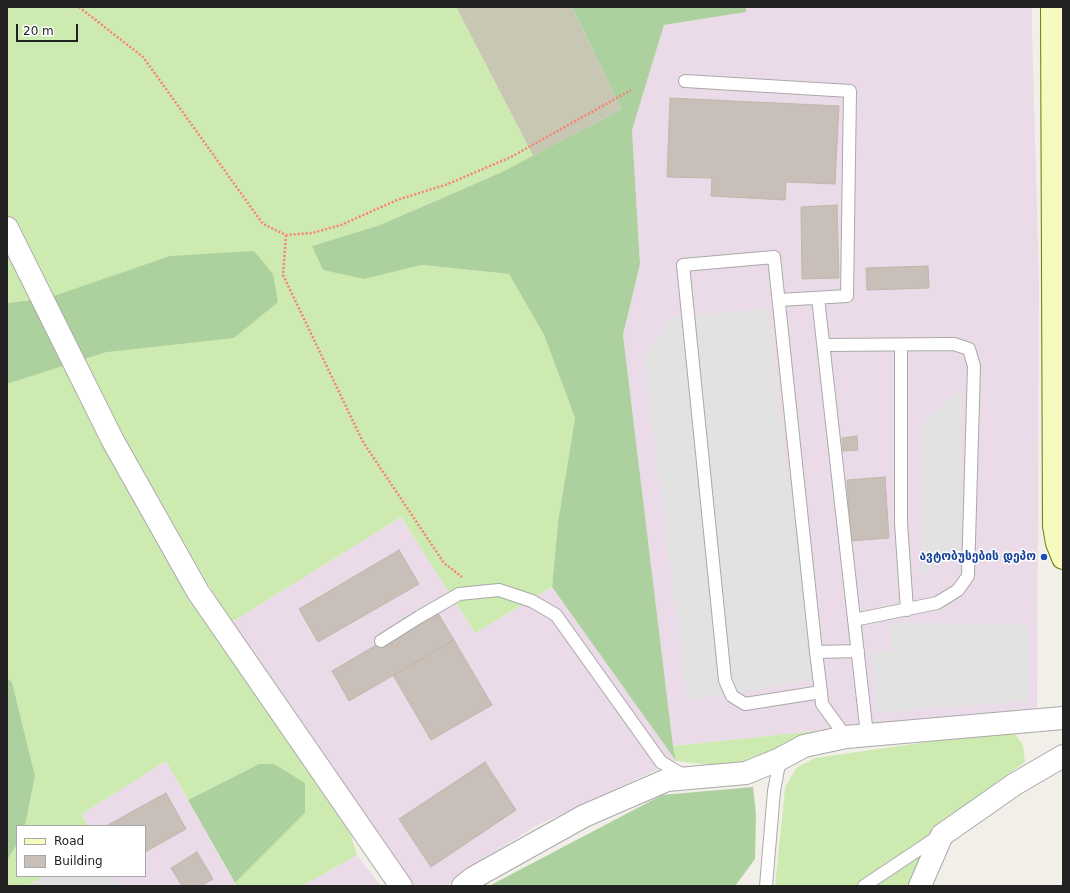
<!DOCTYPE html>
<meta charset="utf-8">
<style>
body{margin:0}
#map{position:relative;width:1070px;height:893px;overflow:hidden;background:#f2efe9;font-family:"DejaVu Sans",sans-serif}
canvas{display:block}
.frame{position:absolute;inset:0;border:8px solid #222;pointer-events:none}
.legend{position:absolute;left:16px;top:825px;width:130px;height:52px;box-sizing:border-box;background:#fff;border:1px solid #a7a7a7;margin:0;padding:5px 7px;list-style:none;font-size:12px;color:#222}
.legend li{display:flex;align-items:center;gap:8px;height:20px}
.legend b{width:20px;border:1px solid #a7a7a7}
.scale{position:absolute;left:16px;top:24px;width:62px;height:18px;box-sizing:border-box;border:2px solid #222;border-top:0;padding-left:5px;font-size:12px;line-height:14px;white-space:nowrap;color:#222;-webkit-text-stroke:3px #fff;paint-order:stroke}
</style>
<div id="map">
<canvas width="1070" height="893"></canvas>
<div class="frame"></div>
<ul class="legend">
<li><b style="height:5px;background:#f7fabf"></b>Road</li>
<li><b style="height:11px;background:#c7bfb8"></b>Building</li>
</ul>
<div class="scale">20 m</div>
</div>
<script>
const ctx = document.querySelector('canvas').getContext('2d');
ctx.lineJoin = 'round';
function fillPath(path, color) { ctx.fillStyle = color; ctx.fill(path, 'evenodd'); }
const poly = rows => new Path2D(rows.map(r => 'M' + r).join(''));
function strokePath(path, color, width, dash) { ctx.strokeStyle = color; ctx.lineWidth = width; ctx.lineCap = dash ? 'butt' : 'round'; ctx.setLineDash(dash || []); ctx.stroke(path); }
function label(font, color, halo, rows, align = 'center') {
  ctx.font = font + ' "DejaVu Sans","Noto Sans Georgian",sans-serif'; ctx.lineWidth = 3; ctx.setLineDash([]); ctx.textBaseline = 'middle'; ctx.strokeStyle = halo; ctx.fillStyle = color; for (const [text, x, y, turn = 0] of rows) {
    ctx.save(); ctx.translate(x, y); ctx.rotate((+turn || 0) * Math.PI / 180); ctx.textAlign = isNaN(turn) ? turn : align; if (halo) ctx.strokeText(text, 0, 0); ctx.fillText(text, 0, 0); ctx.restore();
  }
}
const residential = poly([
 [45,876,115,876,120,886,26,886]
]);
const industrial = poly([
 [746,7,1032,7,1032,30,1039,282,1037,708,673,746,623,335,640,264,632,130,664,25,746,12],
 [401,517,475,633,552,587,676,761,536,826,470,867,447,886,412,886,232,622],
 [166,761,236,886,120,886,115,876,145,876,145,826,88,826,82,814],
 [357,855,381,886,302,886]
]);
const construction = poly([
 [456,7,572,7,621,108,605,118,533,156]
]);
const grass = poly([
 [7,7,456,7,533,156,502,172,380,225,312,246,364,279,422,265,509,274,544,335,575,418,558,522,552,587,475,633,401,517,232,622,206,581,120,430,83,360,107,352,47,298,7,303],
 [66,365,349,829,357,855,302,886,236,886,235,883,305,813,259,764,188,800,166,761,82,814,88,826,25,826,35,776,12,682,7,678,7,384],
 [1012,730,1023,745,1025,762,933,828,908,886,775,886,785,788,796,768,815,758],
 [816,731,750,764,718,766,676,761,673,746],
 [17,844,17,876,45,876,26,886,7,886,7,860]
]);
const forest = poly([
 [572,7,746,7,746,12,664,25,632,130,640,264,623,335,673,746,676,761,552,587,558,522,575,418,544,335,509,274,422,265,364,279,323,270,312,246,380,225,502,172,605,118,621,108],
 [254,251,273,274,278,302,234,338,107,352,7,384,7,303,48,298,170,256],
 [7,678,12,682,35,776,25,826,17,826,17,844,7,860],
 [259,764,274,764,305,783,305,813,235,883,188,800],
 [753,787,756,814,755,859,735,886,489,886,662,795]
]);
const parking = poly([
 [769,309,811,681,687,700,643,356,672,317],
 [962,390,961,553,921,575,923,421],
 [891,622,1028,625,1029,701,877,713,871,653,892,650]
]);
const building = poly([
 [670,98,839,106,835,184,786,182,785,200,711,196,712,178,667,177,670,98],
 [837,205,839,278,802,279,801,207,837,205],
 [928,266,929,288,867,290,866,268,928,266],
 [857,436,858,450,843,451,842,438,857,436],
 [885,477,889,538,851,541,847,480,885,477],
 [399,550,419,584,318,642,299,609,399,550],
 [436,610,454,640,349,701,332,671,436,610],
 [454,640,492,705,431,740,393,675,454,640],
 [485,762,516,810,431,867,399,819,485,762],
 [166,793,186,829,145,852,145,826,106,826,166,793],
 [197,852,213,879,201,886,182,886,171,868,197,852]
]);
const path = poly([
 [79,7,143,57,263,224,286,235,312,233,341,225,397,200,448,184,511,157,631,90],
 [286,235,283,275,363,442,444,563,462,577]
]);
const lane = poly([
 [685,81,850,91,847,296,779,300],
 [818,298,867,735],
 [824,345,954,344,969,349,974,366,968,576,958,590,937,603,854,620],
 [901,345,901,523,907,610],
 [381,641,419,617,459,594,499,590,532,601,556,615,661,762,686,777],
 [816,652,858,651],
 [821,692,745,704,732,696,725,680,683,265,774,257,816,652,821,692,822,704,846,737],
 [766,886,774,791,780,759],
 [864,886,939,836]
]);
const street = poly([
 [7,228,113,441,198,592,401,886],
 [463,886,473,878,584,816,667,780,746,773,780,759,804,746,846,737,1063,718],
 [920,886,942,835,1015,784,1063,756]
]);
const secondary = poly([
 [1052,7,1054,526,1057,543,1063,558]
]);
const markers = [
 [1044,557,4,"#1a4fb4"]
];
const transitNames = [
 ["ავტობუსების დეპო",1036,557]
];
fillPath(residential, '#e0dfdf');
fillPath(industrial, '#ebdbe8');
fillPath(construction, '#c7c7b4');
fillPath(grass, '#cdebb0');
fillPath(forest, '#add19e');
fillPath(parking, '#e2e2e2');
fillPath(building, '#c7bfb8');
strokePath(building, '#c4b6ab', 1);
strokePath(lane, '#a9a9a9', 14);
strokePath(street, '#a9a9a9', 24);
strokePath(secondary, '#707d05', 24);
strokePath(path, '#fa8072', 2.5, [2, 2]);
strokePath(lane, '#fff', 12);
strokePath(street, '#fff', 22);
strokePath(secondary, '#f7fabf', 22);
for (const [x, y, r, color] of markers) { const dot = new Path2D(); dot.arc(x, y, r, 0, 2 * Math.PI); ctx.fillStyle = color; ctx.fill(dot); strokePath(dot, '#fff', 1.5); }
label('bold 12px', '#164399', '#fff', transitNames, 'right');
</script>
